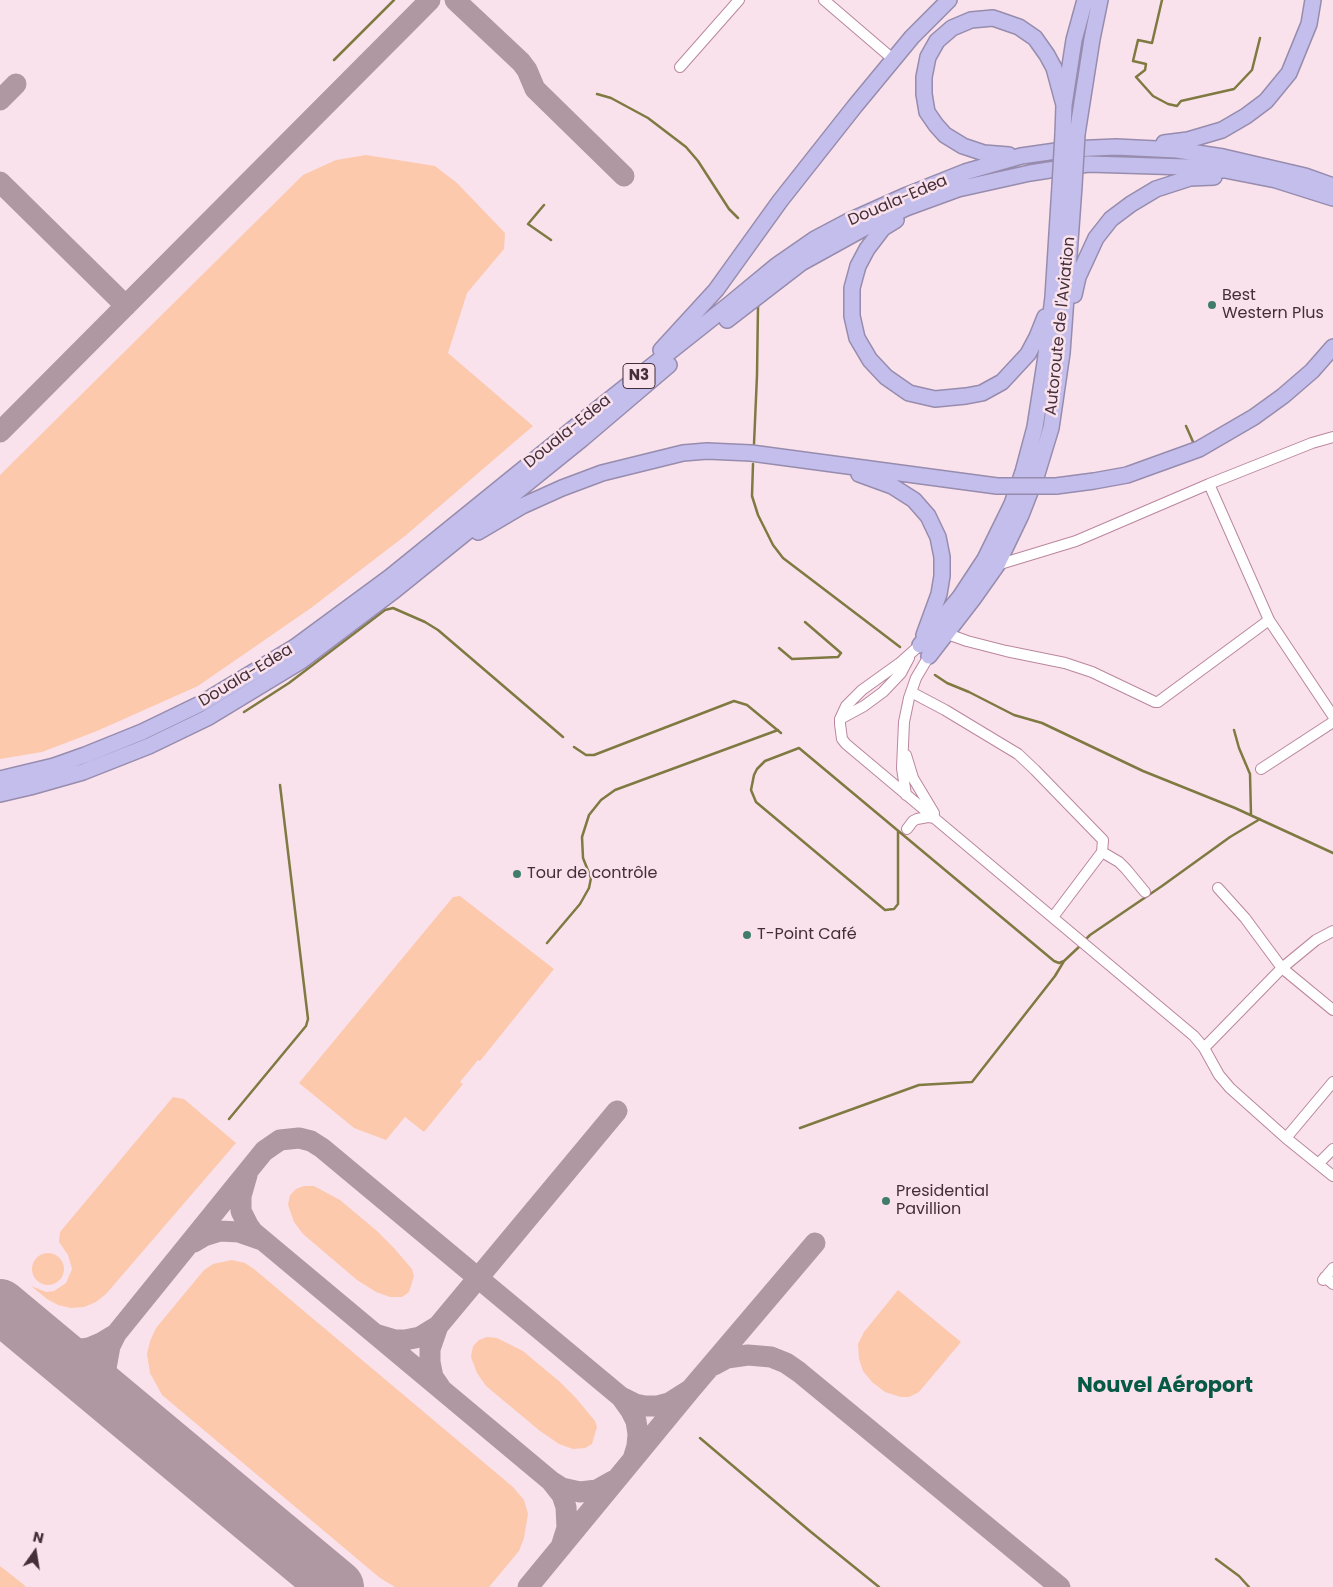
<!DOCTYPE html>
<meta charset="utf-8">
<style>
body{margin:0}
#map{position:relative;width:1333px;height:1587px;overflow:hidden;background:#fae2ec;font-family:Poppins,sans-serif}
canvas{display:block}
.north{position:absolute;left:10px;top:1527px;width:50px;height:50px;-webkit-text-stroke:4px #fae2ec;paint-order:stroke;rotate:13deg;font-size:14px;font-weight:700;line-height:20px;text-align:center;color:#442e38}
.north::after{content:'';display:block;margin:auto;width:18px;height:22px;background:#442e38;clip-path:polygon(50% 0,100% 100%,50% 72%,0 100%)}
</style>
<div id="map">
<canvas width="1333" height="1587"></canvas>
<div class="north">N</div>
</div>
<script>
const ctx = document.querySelector('canvas').getContext('2d');
ctx.lineJoin = 'round';
function fillPath(path, color) { ctx.fillStyle = color; ctx.fill(path, 'evenodd'); }
const poly = rows => new Path2D(rows.map(r => 'M' + r).join(''));
function strokePath(path, color, width, dash) { ctx.strokeStyle = color; ctx.lineWidth = width; ctx.lineCap = dash ? 'butt' : 'round'; ctx.setLineDash(dash || []); ctx.stroke(path); }
function label(font, color, halo, rows, align = 'center') {
  ctx.font = font + ' Poppins,sans-serif'; ctx.lineWidth = 5; ctx.setLineDash([]); ctx.textBaseline = 'middle'; ctx.strokeStyle = halo; ctx.fillStyle = color; for (const [text, x, y, turn = 0] of rows) {
    ctx.save(); ctx.translate(x, y); ctx.rotate((+turn || 0) * Math.PI / 180); ctx.textAlign = isNaN(turn) ? turn : align; if (halo) ctx.strokeText(text, 0, 0); ctx.fillText(text, 0, 0); ctx.restore();
  }
}
const green = poly([
 [366,155,435,166,457,183,505,233,504,249,467,293,448,353,533,426,405,536,311,608,198,686,97,731,42,752,0,759,0,475,303,175,336,160],
 [460,896,554,969,480,1061,478,1060,460,1082,463,1084,424,1132,405,1117,386,1140,354,1128,299,1083,453,897],
 [173,1097,184,1099,236,1143,106,1294,96,1302,84,1307,71,1308,58,1305,47,1299,31,1286,46,1292,54,1291,66,1283,72,1269,68,1255,59,1242,60,1232],
 [304,1186,314,1186,340,1200,377,1231,393,1247,412,1269,414,1276,409,1292,402,1297,390,1297,376,1292,357,1280,303,1234,294,1222,288,1205,290,1195,296,1189],
 '32 1269a16 16 0 1 1 32 0a16 16 0 1 1-32 0Z',
 [232,1260,245,1263,254,1269,513,1487,524,1500,528,1514,524,1538,519,1551,489,1587,395,1587,380,1578,162,1395,150,1373,147,1354,150,1341,156,1328,204,1270,213,1264],
 [898,1290,961,1342,919,1392,909,1397,901,1397,885,1392,872,1382,863,1371,859,1359,858,1344,864,1332],
 [487,1337,497,1338,523,1351,560,1382,576,1398,595,1421,597,1427,592,1444,585,1448,573,1449,559,1444,540,1431,486,1386,477,1373,471,1357,473,1346,479,1340],
 [0,1566,23,1584,26,1587,0,1587]
]);
const stream = poly([
 [1162,0,1152,43,1138,40,1133,61,1146,64,1145,70,1136,77,1153,96,1168,104,1177,106,1181,101,1234,89,1252,70,1260,38],
 [334,60,394,0],
 [597,94,611,98,648,118,686,147,698,161,729,209,738,218],
 [544,205,528,224,551,240],
 [1186,426,1194,444],
 [754,444,757,375,758,306],
 [753,464,752,496,758,515,773,545,783,558,900,647],
 [779,648,792,659,838,657,841,653,805,622],
 [935,675,947,683,969,692,1014,715,1042,723,1143,771,1235,808,1333,853],
 [244,712,289,683,385,610,393,608,425,622,438,630,563,737],
 [1234,730,1239,748,1250,774,1251,815],
 [574,747,586,755,594,755,734,701,747,705,781,733],
 [898,832,898,904,894,909,885,910,756,802,751,790,754,775,757,769,765,761,799,748,1054,961,1059,963,1064,961],
 [1084,941,1090,935,1162,886,1230,837,1260,819],
 [547,943,580,904,589,888,591,878,583,858,582,837,589,815,601,800,615,790,778,730],
 [229,1119,306,1026,308,1019,280,785],
 [800,1128,919,1085,972,1082,1055,976,1064,961,1081,945],
 [700,1438,811,1532,879,1587],
 [1216,1559,1239,1576,1249,1587]
]);
const taxiway = poly([
 [455,0,521,62,527,70,535,89,624,176],
 [0,100,16,84],
 [0,182,126,306],
 [0,432,430,0],
 [247,1175,241,1196,241,1211,248,1225,253,1232,551,1481,562,1495,566,1507,567,1528,561,1547],
 [194,1242,204,1236,220,1231,239,1232,262,1240],
 [116,1334,110,1346,106,1368,111,1389,122,1407],
 [375,1334,395,1340,405,1340,420,1337,438,1326],
 [40,1339,53,1346,75,1350,89,1348,101,1343,116,1334,264,1151,280,1140,299,1138,311,1141,322,1148,621,1397,635,1404,645,1406,658,1406,669,1403,691,1389],
 [714,1365,727,1358,748,1355,771,1357,786,1363,799,1372,1060,1587],
 [440,1387,433,1377,430,1362,430,1349,438,1326,617,1111],
 [621,1397,631,1411,636,1421,638,1434,637,1446,633,1459],
 [551,1481,562,1488,580,1492,597,1490,613,1481],
 [528,1587,691,1389,815,1243]
]);
const runway = poly([
 [0,1306,337,1587]
]);
const minor = poly([
 [824,0,894,60],
 [680,67,739,0],
 [1209,484,1269,620,1333,716],
 [997,565,1076,541,1209,484,1312,443,1333,437],
 [942,632,967,641,1006,651,1065,663,1092,672,1155,702,1158,702,1269,620],
 [920,645,901,662,862,690,846,706,840,719,840,724,842,739,846,744,1194,1036,1204,1048,1219,1075,1230,1088,1286,1138,1333,1176],
 [911,692,945,710,1018,754,1035,770,1103,840,1102,852,1053,917],
 [840,719,864,706,883,692,901,673,909,658],
 [906,755,913,778,934,813],
 [1261,769,1333,722],
 [906,795,902,768,904,722,909,698,916,678,929,656],
 [907,829,913,821,917,819,928,817,935,818],
 [1102,852,1119,862,1126,869,1145,892],
 [1218,888,1245,918,1282,968,1333,1010],
 [1204,1048,1282,968,1316,940,1333,931],
 [1286,1138,1333,1082],
 [1318,1164,1333,1149],
 [1325,1277,1333,1284],
 [1323,1280,1333,1268]
]);
const highway = poly([
 [1063,134,1064,105,1074,40,1085,0],
 [1077,134,1092,39,1100,0],
 [1164,143,1188,140,1222,130,1246,116,1266,101,1289,73,1309,24,1313,0],
 [1009,155,984,153,963,146,945,135,936,125,927,112,924,94,924,77,928,57,937,41,952,28,971,20,993,18,1019,27,1035,38,1047,55,1054,68,1064,105],
 [896,220,883,228,867,249,858,266,852,288,852,316,857,338,870,360,886,377,909,393,935,399,966,396,982,393,1002,382,1028,354,1037,337,1045,317],
 [1074,295,1078,277,1096,238,1111,219,1131,204,1156,189,1190,178,1214,177],
 [727,320,801,263,868,226,906,208,958,189,1030,173,1088,164,1187,167,1225,170,1276,180,1333,198],
 [661,350,716,290,780,201,855,106,912,37,949,0],
 [859,474,892,486,914,500,928,516,938,537,942,557,942,576,939,594,924,635],
 [1056,486,1094,481,1127,475,1199,449,1254,417,1283,396,1312,371,1333,347],
 [478,532,522,506,562,488,602,473,683,453,707,451,751,453,997,486],
 [920,645,960,597,985,559,1012,504,1023,472,1035,427,1045,363,1053,297,1060,186],
 [929,656,973,599,997,565,1021,515,1037,474,1051,428,1062,353,1074,186],
 [0,779,54,766,85,755,142,732,202,703,295,647,390,577,585,419,730,304,776,266,815,239,849,221,907,195,965,172,1021,156,1070,149,1116,147,1177,150,1223,157,1305,176,1333,186],
 [0,794,30,787,83,772,149,746,207,718,301,661,395,590,582,439,669,365]
]);
const highwayBridge = poly([
 [1060,186,1063,134],
 [1074,186,1077,134],
 [997,486,1056,486]
]);
const markers = [
 [1212,305,5,"#407d69"],
 [517,874,5,"#407d69"],
 [747,935,5,"#407d69"],
 [886,1201,5,"#407d69"]
];
const shields = [
 [639,376,32]
];
const shieldNames = [
 ["N3",639,376]
];
const streetNames = [
 ["Douala-Edea",898,201,-23],
 ["Autoroute de l'Aviation",1061,326,-84],
 ["Douala-Edea",568,432,-39],
 ["Douala-Edea",246,676,-31]
];
const poiNames = [
 ["Best",1222,296],
 ["Western Plus",1222,314],
 ["Tour de contrôle",527,874],
 ["T-Point Café",757,935],
 ["Presidential",896,1192],
 ["Pavillion",896,1210]
];
const districtNames = [
 ["Nouvel Aéroport",1165,1387]
];
fillPath(green, '#fcc9ad');
strokePath(stream, '#7f7942', 2.5);
strokePath(taxiway, '#af98a2', 21);
strokePath(runway, '#af98a2', 54);
strokePath(minor, '#ba869e', 12);
strokePath(highway, '#978cad', 18);
strokePath(minor, '#fff', 10);
strokePath(highway, '#c3beec', 15);
strokePath(highwayBridge, '#978cad', 18, []);
strokePath(highwayBridge, '#c3beec', 15);
for (const [x, y, r, color] of markers) { const dot = new Path2D(); dot.arc(x, y, r, 0, 2 * Math.PI); ctx.fillStyle = color; ctx.fill(dot); strokePath(dot, '#fae2ec', 2); }
for (const [x, y, w] of shields) { const box = new Path2D(); box.roundRect(x - w / 2, y - 12.5, w, 25, 4); ctx.fillStyle = '#fae2ec'; ctx.fill(box); strokePath(box, '#442e38', 1); }
label('bold 15px', '#442e38', null, shieldNames);
label('16px', '#442e38', '#fae2ec', streetNames);
label('16px', '#442e38', '#fae2ec', poiNames, 'left');
label('bold 21px', '#055945', '#fae2ec', districtNames);
</script>
